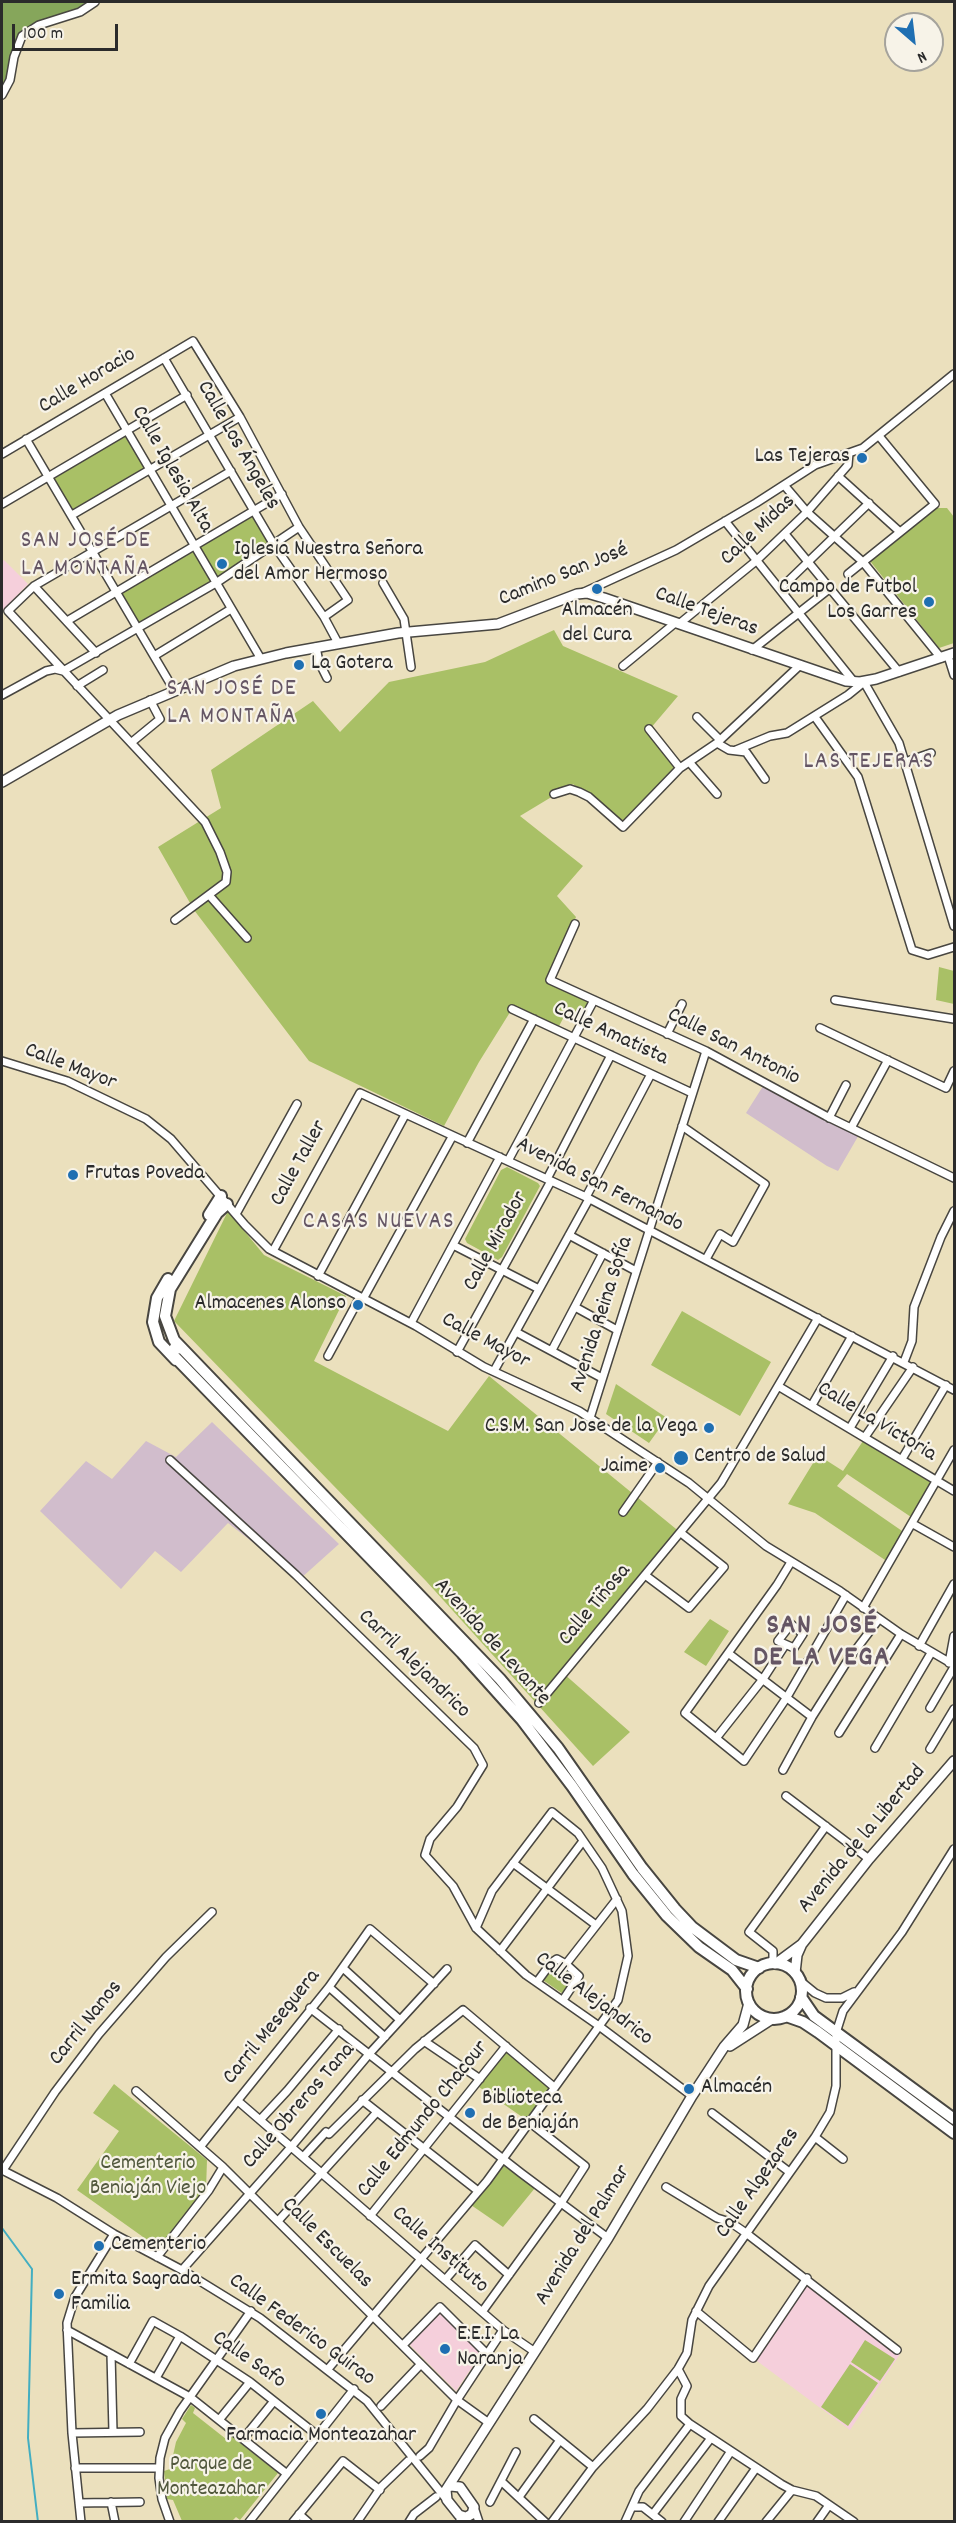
<!DOCTYPE html>
<meta charset="utf-8">
<style>
body{margin:0}
#map{position:relative;width:956px;height:2523px;overflow:hidden;background:#ebe0bd;font-family:Dekko,sans-serif}
canvas{display:block}
.frame{position:absolute;inset:0;border:3px solid #2b2b2b;pointer-events:none}
.north{position:absolute;left:884px;top:12px;width:60px;height:60px;box-sizing:border-box;background:#f7f3e8;border:2px solid #a5a39c;border-radius:50%;rotate:152deg;font-size:16px;font-weight:700;line-height:24px;text-align:center;color:#2b2b2b}
.north::after{content:'';display:block;margin:auto;width:21px;height:27px;background:#1f6fb2;clip-path:polygon(50% 0,100% 100%,50% 72%,0 100%)}
.scale{position:absolute;left:12px;top:24px;width:106px;height:27px;box-sizing:border-box;border:3px solid #2b2b2b;border-top:0;padding-left:8px;font-size:18px;line-height:21px;white-space:nowrap;color:#2b2b2b;-webkit-text-stroke:4px #f7f3e8;paint-order:stroke}
</style>
<div id="map">
<canvas width="956" height="2523"></canvas>
<div class="frame"></div>
<div class="north">N</div>
<div class="scale">100 m</div>
</div>
<script>
const ctx = document.querySelector('canvas').getContext('2d');
ctx.lineJoin = 'round';
function fillPath(path, color) { ctx.fillStyle = color; ctx.fill(path, 'evenodd'); }
const poly = rows => new Path2D(rows.map(r => 'M' + r).join(''));
function strokePath(path, color, width, dash) { ctx.strokeStyle = color; ctx.lineWidth = width; ctx.lineCap = dash ? 'butt' : 'round'; ctx.setLineDash(dash || []); ctx.stroke(path); }
function label(font, color, halo, rows, align = 'center') {
  ctx.font = font + ' Dekko,sans-serif'; ctx.lineWidth = 4.5; ctx.setLineDash([]); ctx.textBaseline = 'middle'; ctx.strokeStyle = halo; ctx.fillStyle = color; for (const [text, x, y, turn = 0] of rows) {
    ctx.save(); ctx.translate(x, y); ctx.rotate((+turn || 0) * Math.PI / 180); ctx.textAlign = isNaN(turn) ? turn : align; if (halo) ctx.strokeText(text, 0, 0); ctx.fillText(text, 0, 0); ctx.restore();
  }
}
const built = poly([
 [4,560,28,584,3,610,2,561],
 [807,2278,900,2354,850,2430,753,2358],
 [440,2312,481,2354,456,2391,409,2344]
]);
const industrial = poly([
 [765,1083,860,1133,838,1171,827,1166,746,1113],
 [212,1422,339,1544,300,1579,228,1523,181,1572,155,1551,121,1589,40,1511,86,1461,112,1479,146,1441,176,1457]
]);
const green = poly([
 [127,430,150,470,72,515,48,476],
 [937,508,947,508,954,517,954,643,939,648,870,561],
 [254,510,274,545,138,628,117,591],
 [554,630,563,646,678,696,650,729,680,768,623,827,573,784,520,816,583,866,557,896,576,917,550,979,594,1000,585,1017,568,1009,557,1030,512,1009,479,1062,444,1126,309,1061,194,910,158,847,221,808,211,770,313,701,340,732,389,682,485,662],
 [939,967,954,971,954,1004,936,1000],
 [507,1167,538,1183,540,1186,502,1257,498,1260,467,1243,465,1239,501,1170],
 [228,1211,264,1255,346,1296,314,1361,448,1431,489,1376,681,1533,563,1673,630,1732,593,1766,426,1581,174,1321],
 [682,1311,771,1362,740,1416,651,1365],
 [616,1384,667,1418,649,1443,606,1414],
 [865,1438,936,1481,914,1519,847,1474,837,1486,905,1533,888,1562,815,1513,788,1504,818,1455,843,1471],
 [710,1619,729,1631,706,1666,684,1652],
 [557,1959,579,1976,566,1996,540,1978],
 [506,2052,554,2087,528,2121,479,2087],
 [114,2084,207,2160,206,2190,160,2249,77,2190,119,2131,93,2113],
 [503,2165,535,2188,503,2227,471,2205],
 [865,2340,895,2359,880,2381,851,2362],
 [850,2364,878,2383,848,2426,821,2407],
 [191,2405,195,2408,193,2413,226,2439,230,2435,278,2473,240,2520,236,2517,232,2521,182,2521,173,2500,167,2499,164,2471,170,2469,176,2442,186,2423,182,2419]
]);
const forest = poly([
 [2,2,92,2,70,13,37,22,18,40,13,48,5,84,2,89]
]);
const stream = poly([
 [2,2228,32,2269,28,2438,38,2522]
]);
const street = poly([
 [2,95,10,80,14,57,22,36,39,25,80,12,95,2],
 [164,358,274,545,324,617,338,643],
 [105,393,261,659],
 [26,439,174,690],
 [2,454,193,341,240,417,299,527,348,600,324,617],
 [838,476,900,532],
 [784,485,807,512,863,562,941,658],
 [2,504,187,395],
 [72,515,240,417],
 [725,521,854,682],
 [785,534,899,672],
 [848,574,935,504,879,436],
 [383,583,404,619,411,667],
 [34,586,96,653],
 [780,589,869,503],
 [582,593,676,550,756,503,815,465,863,448,954,374],
 [67,621,282,494],
 [679,624,756,561,807,512,848,465,849,453],
 [316,647,319,662,327,678],
 [752,650,829,589],
 [154,656,231,609],
 [948,656,954,675],
 [623,666,675,623],
 [63,671,216,583,299,527],
 [77,686,103,670],
 [2,695,46,671,55,669,63,671],
 [697,717,720,740],
 [815,717,858,777,912,950,928,955,954,947],
 [649,729,680,768],
 [132,742,160,719,150,700],
 [717,743,729,750,746,752,765,779],
 [736,750,770,736,787,733,848,695,864,682,899,743,954,926],
 [905,762,931,753],
 [690,763,717,794],
 [554,794,570,789,579,792,589,797,623,827,680,768,717,743,798,667],
 [209,895,247,938],
 [175,920,226,882,227,872,220,852,205,822,8,611,34,586,231,471],
 [575,924,550,980,706,1051,826,1116,954,1178],
 [835,1000,954,1019],
 [512,1009,692,1093],
 [820,1028,946,1088,954,1071],
 [667,1034,682,1004],
 [2,1061,67,1081,146,1119,171,1139,245,1225,269,1249,416,1326,484,1367,579,1411,689,1483,766,1546,840,1591,901,1634,954,1665],
 [829,1118,846,1085],
 [682,1126,765,1184,733,1242,720,1234,706,1259],
 [851,1128,888,1060],
 [467,1143,534,1019],
 [508,1161,594,1000],
 [547,1179,611,1055],
 [586,1197,651,1074],
 [236,1214,297,1104],
 [569,1235,636,1271],
 [453,1245,539,1289],
 [273,1251,360,1093,586,1197,954,1390],
 [318,1276,405,1115],
 [363,1299,452,1137],
 [575,1307,617,1330],
 [411,1323,500,1157],
 [516,1332,602,1378],
 [552,1350,603,1253],
 [457,1352,551,1181],
 [328,1356,360,1297],
 [904,1362,912,1341,914,1307,941,1237,954,1211],
 [494,1371,589,1199],
 [778,1386,954,1491],
 [812,1405,852,1336],
 [590,1418,706,1051],
 [850,1428,893,1356],
 [865,1437,913,1367],
 [902,1459,946,1385],
 [170,1460,296,1575,474,1748,483,1765,457,1807,430,1839,425,1855,453,1886,476,1928,526,1975,599,2026,692,2096],
 [623,1512,658,1462],
 [913,1524,954,1547],
 [791,1562,777,1585,685,1713,744,1761,787,1697,846,1595],
 [645,1575,689,1608,724,1567,681,1533],
 [863,1608,954,1450],
 [791,1624,803,1634,794,1648,778,1641,791,1624],
 [919,1646,954,1584],
 [728,1653,812,1717],
 [949,1663,954,1636],
 [539,1703,721,1483,818,1318],
 [930,1708,954,1667],
 [839,1733,901,1634],
 [717,1737,763,1679,785,1645],
 [875,1748,931,1653],
 [930,1749,954,1709],
 [783,1770,812,1717,848,1660,879,1619],
 [786,1796,869,1859],
 [513,1863,596,1925],
 [500,1951,583,1841],
 [566,1964,617,1899],
 [769,1964,773,1959,773,1951,749,1932,826,1826],
 [343,1968,400,2020],
 [799,1980,815,1993,826,1998,842,1998,854,1992],
 [537,1982,551,1963,557,1959,566,1964,579,1976,563,2000],
 [329,1987,385,2037],
 [310,2008,521,2173,608,2238],
 [424,2041,480,2079],
 [136,2091,223,2167,457,2400,489,2423],
 [362,2100,478,2191],
 [238,2101,503,2330,535,2352],
 [712,2113,788,2171],
 [260,2120,287,2091,339,2029],
 [815,2137,843,2159],
 [200,2147,329,1987,370,1929,434,1984],
 [303,2157,326,2132,329,2134,415,2049,463,2010,554,2087],
 [2,2170,57,2198,114,2234,182,2270,260,2318,367,2401,447,2500],
 [3,2170,55,2092,99,2034,166,1957,212,1912],
 [666,2187,717,2218,730,2222,746,2233,897,2350],
 [370,2216,506,2046],
 [278,2221,377,2112],
 [157,2257,209,2190,223,2167],
 [182,2270,291,2147,370,2053,447,1969],
 [445,2280,475,2245,509,2275],
 [696,2311,753,2358,807,2278],
 [482,2312,561,2203,585,2166,528,2121],
 [67,2330,190,2397,287,2474],
 [403,2345,440,2307,487,2354],
 [111,2354,113,2432],
 [129,2364,153,2321,180,2336,250,2382,317,2435],
 [328,2369,487,2181,618,2000,628,1956,622,1911,602,1868,578,1833,552,1812,492,1891,476,1928],
 [678,2369,687,2386,681,2399,681,2416,690,2424,781,2484,792,2490,816,2496,854,2522],
 [156,2378,180,2336],
 [381,2406,421,2364],
 [534,2419,593,2467],
 [219,2420,250,2382],
 [72,2433,140,2432],
 [243,2439,274,2401],
 [420,2456,429,2448,457,2400,503,2330],
 [75,2468,159,2468],
 [501,2481,545,2522],
 [519,2497,560,2440],
 [111,2502,115,2522],
 [490,2502,516,2452],
 [79,2503,140,2502],
 [474,2507,479,2522],
 [633,2507,643,2507,662,2522],
 [299,2514,308,2522],
 [653,2514,711,2438],
 [81,2522,72,2433,67,2323,75,2297,114,2234],
 [170,2522,162,2499,159,2478,160,2458,165,2438,180,2411,251,2311],
 [249,2522,354,2389],
 [293,2522,343,2461,380,2490],
 [357,2522,381,2487,408,2461],
 [409,2522,414,2514,436,2497],
 [552,2522,593,2467,647,2409,678,2369,687,2353,692,2320,709,2286,815,2137,830,2112,836,2086,836,2033,843,2011,902,1932,954,1849],
 [625,2522,639,2491,690,2424],
 [684,2522,731,2451],
 [718,2522,756,2468],
 [766,2522,792,2490],
 [817,2522,829,2505]
]);
const secondary = poly([
 [2,782,118,715,234,666,286,653,398,633,498,624,577,594,587,593,604,598,846,681,860,682,876,679,954,653],
 [775,1964,802,1944,869,1859,954,1761],
 [795,1973,797,1955,801,1946],
 [730,2046,772,2019],
 [451,2486,460,2487,474,2507,472,2514,461,2520],
 [465,2517,459,2515,447,2500,446,2490,608,2238,692,2096,724,2047,743,2025,749,2003]
]);
const primary = poly([
 [227,1204,217,1213,170,1289,165,1316,174,1340,500,1679,558,1748,642,1868,675,1909,692,1927,736,1960,759,1968],
 [209,1215,221,1196],
 [168,1279,157,1298,153,1322,159,1342,176,1360],
 [182,1349,175,1347,173,1355,462,1653,522,1720,572,1786,633,1874,667,1916,699,1947,732,1970,747,1989],
 '746 1991a28 28 0 1 1 56 0a28 28 0 1 1-56 0Z',
 [801,1997,814,2016,954,2119],
 [786,2016,803,2022,818,2032,954,2133]
]);
const markers = [
 [862,458,6,"#1f6fb2"],
 [222,564,6,"#1f6fb2"],
 [597,589,6,"#1f6fb2"],
 [929,602,6,"#1f6fb2"],
 [299,665,6,"#1f6fb2"],
 [73,1175,6,"#1f6fb2"],
 [358,1305,6,"#1f6fb2"],
 [709,1428,6,"#1f6fb2"],
 [681,1458,8,"#1f6fb2"],
 [660,1468,6,"#1f6fb2"],
 [689,2089,6,"#1f6fb2"],
 [470,2113,6,"#1f6fb2"],
 [99,2246,6,"#1f6fb2"],
 [59,2294,6,"#1f6fb2"],
 [445,2349,6,"#1f6fb2"],
 [321,2414,6,"#1f6fb2"]
];
const streetNames = [
 ["Calle Horacio",88,382,-31],
 ["Calle Los Ángeles",237,446,60],
 ["Calle Iglesia Alta",171,470,60],
 ["Calle Midas",759,531,-43],
 ["Camino San José",564,576,-22],
 ["Calle Tejeras",706,613,20],
 ["Calle Amatista",610,1035,25],
 ["Calle San Antonio",733,1048,27],
 ["Calle Mayor",70,1068,21],
 ["Calle Taller",300,1164,-61],
 ["Avenida San Fernando",599,1186,27],
 ["Calle Mirador",497,1242,-61],
 ["Avenida Reina Sofía",603,1315,-72],
 ["Calle Mayor",485,1342,28],
 ["Calle La Victoria",876,1423,31],
 ["Calle Tiñosa",596,1606,-50],
 ["Avenida de Levante",491,1643,48],
 ["Carril Alejandrico",413,1665,44],
 ["Avenida de la Libertad",863,1840,-50],
 ["Calle Alejandrico",593,2000,37],
 ["Carril Nanos",87,2024,-51],
 ["Carril Meseguera",273,2028,-51],
 ["Calle Obreros Tana",300,2107,-49],
 ["Calle Edmundo Chacour",424,2120,-51],
 ["Calle Algezares",759,2184,-55],
 ["Avenida del Palmar",584,2236,-58],
 ["Calle Escuelas",326,2244,45],
 ["Calle Instituto",439,2251,41],
 ["Calle Federico Guirao",301,2331,36],
 ["Calle Safo",248,2361,35]
];
const poiNames = [
 ["Las Tejeras",850,458,"right"],
 ["Iglesia Nuestra Señora",234,551],
 ["del Amor Hermoso",234,576],
 ["Campo de Futbol",917,589,"right"],
 ["Los Garres",917,614,"right"],
 ["Almacén",597,612,"center"],
 ["del Cura",597,637,"center"],
 ["La Gotera",311,665],
 ["Frutas Poveda",85,1175],
 ["Almacenes Alonso",346,1305,"right"],
 ["C.S.M. San Jose de la Vega",697,1428,"right"],
 ["Centro de Salud",694,1458],
 ["Jaime",648,1468,"right"],
 ["Almacén",701,2089],
 ["Biblioteca",482,2100],
 ["de Beniaján",482,2125],
 ["Cementerio",111,2246],
 ["Ermita Sagrada",71,2281],
 ["Familia",71,2306],
 ["E.E.I. La",457,2336],
 ["Naranja",457,2361],
 ["Farmacia Monteazahar",321,2437,"center"]
];
const parkNames = [
 ["Cementerio",148,2165],
 ["Beniaján Viejo",148,2190],
 ["Parque de",211,2466],
 ["Monteazahar",211,2491]
];
const neighbourhoodNames = [
 ["SAN JOSÉ DE",86,543],
 ["LA MONTAÑA",86,571],
 ["SAN JOSÉ DE",232,691],
 ["LA MONTAÑA",232,719],
 ["LAS TEJERAS",869,764],
 ["CASAS NUEVAS",379,1224]
];
const districtNames = [
 ["SAN JOSÉ",822,1628],
 ["DE LA VEGA",822,1660]
];
fillPath(built, '#f5cfdb');
fillPath(industrial, '#d1bdcc');
fillPath(green, '#a9c066');
fillPath(forest, '#86a65b');
strokePath(stream, '#43aec1', 2);
strokePath(street, '#484641', 10);
strokePath(secondary, '#484641', 12);
strokePath(primary, '#484641', 14);
strokePath(street, '#fff', 7);
strokePath(secondary, '#fff', 9);
strokePath(primary, '#fff', 10);
for (const [x, y, r, color] of markers) { const dot = new Path2D(); dot.arc(x, y, r, 0, 2 * Math.PI); ctx.fillStyle = color; ctx.fill(dot); strokePath(dot, '#f7f3e8', 2); }
label('22px', '#2b2b2b', '#f7f3e8', streetNames);
label('22px', '#2b2b2b', '#f7f3e8', poiNames, 'left');
label('22px', '#51583d', '#f7f3e8', parkNames);
ctx.letterSpacing = '1.5px';
label('24px', '#655664', '#f7f3e8', neighbourhoodNames);
ctx.letterSpacing = '0px';
ctx.letterSpacing = '1.5px';
label('bold 28px', '#655664', '#f7f3e8', districtNames);
ctx.letterSpacing = '0px';
</script>
